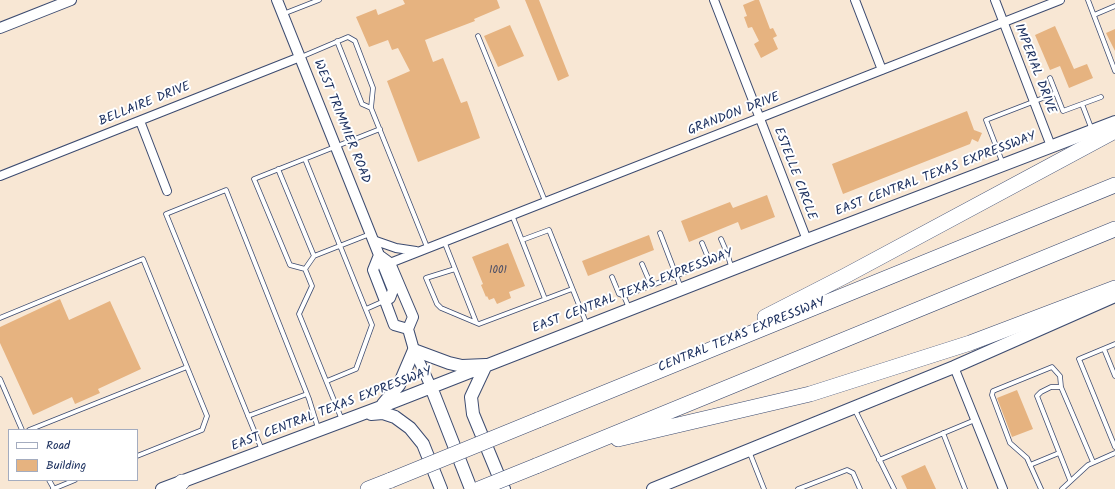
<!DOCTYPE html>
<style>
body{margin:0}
#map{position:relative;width:1115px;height:489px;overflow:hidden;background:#f8e7d4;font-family:Kalam,sans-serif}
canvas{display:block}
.legend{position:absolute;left:8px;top:429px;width:130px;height:52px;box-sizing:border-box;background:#fff;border:1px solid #a4acbf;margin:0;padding:5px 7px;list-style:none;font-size:12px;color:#1b2f5e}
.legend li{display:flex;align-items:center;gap:8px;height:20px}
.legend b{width:20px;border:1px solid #a4acbf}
</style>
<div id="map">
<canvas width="1115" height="489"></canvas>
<ul class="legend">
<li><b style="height:5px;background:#fff"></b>Road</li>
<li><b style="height:11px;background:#e6b380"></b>Building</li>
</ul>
</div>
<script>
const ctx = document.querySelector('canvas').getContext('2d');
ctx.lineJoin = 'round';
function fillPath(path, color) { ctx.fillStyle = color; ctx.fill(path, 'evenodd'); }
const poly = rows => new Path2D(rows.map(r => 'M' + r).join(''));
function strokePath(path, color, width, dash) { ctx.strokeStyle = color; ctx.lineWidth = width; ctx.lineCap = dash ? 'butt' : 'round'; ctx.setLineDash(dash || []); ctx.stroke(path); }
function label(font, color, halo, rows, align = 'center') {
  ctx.font = font + ' Kalam,sans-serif'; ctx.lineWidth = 4; ctx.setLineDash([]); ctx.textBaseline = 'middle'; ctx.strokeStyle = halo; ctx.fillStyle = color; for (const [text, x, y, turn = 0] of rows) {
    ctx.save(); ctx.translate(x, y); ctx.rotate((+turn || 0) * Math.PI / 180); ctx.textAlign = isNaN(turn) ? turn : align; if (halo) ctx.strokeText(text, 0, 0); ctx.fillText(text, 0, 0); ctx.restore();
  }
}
const building = poly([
 [403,0,497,0,500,8,474,19,475,21,425,40,433,62,443,58,461,103,467,101,480,138,418,162,387,81,410,71,398,48,392,50,388,40,369,47,356,17,376,9,378,15,405,4],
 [525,0,539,0,569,76,558,81],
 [755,0,759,0,770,29,773,28,777,36,773,38,778,49,761,58,754,44,759,41,752,27,748,28,744,17,747,16,743,5],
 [510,25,524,56,498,67,484,36],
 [1055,26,1074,69,1087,64,1093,78,1069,88,1060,66,1050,70,1035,35],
 [1115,29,1115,51,1106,33],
 [967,111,974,130,982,133,978,142,972,139,970,144,843,194,832,164],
 [767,195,775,217,741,230,738,222,689,242,681,221,730,202,733,208],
 [649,235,654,250,588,276,582,261],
 [508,243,525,286,509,292,511,298,497,304,494,298,489,300,487,296,486,297,481,285,483,284,472,257],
 [60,299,69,320,110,301,141,369,98,389,100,393,75,404,72,397,33,415,0,343,0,327],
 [1017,390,1033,429,1012,437,997,398],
 [925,465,936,489,907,489,901,476]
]);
const service = poly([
 [1088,0,1115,71],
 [283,14,319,0],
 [1094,15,1115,6],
 [478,36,545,201],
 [337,41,362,104,371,108],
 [301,57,348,37,355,41,373,88,371,108,427,247],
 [1050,78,1063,111,1101,97],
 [1082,104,1092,130],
 [305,159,372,325,356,369,327,381],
 [1003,164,986,120,1056,93],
 [278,169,314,256],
 [512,215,545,299],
 [660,233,681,288],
 [721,239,727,253],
 [522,240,549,230,587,325],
 [444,241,476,322],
 [702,243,709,260],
 [642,264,651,285],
 [305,269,290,265,254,179,380,129],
 [305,269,312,286,299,314,342,420],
 [305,269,314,256,370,234],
 [455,269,426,278,437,304,441,308,479,324,572,289],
 [612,277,619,294,624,296,676,276,694,268,700,263,727,253,732,269],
 [624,296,629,308],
 [366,309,384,301],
 [0,318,143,259,187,367,29,430],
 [1115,344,1079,359,1115,447],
 [1104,349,1115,376],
 [0,379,22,430],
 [855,410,894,489],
 [248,416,307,394],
 [943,433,965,489],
 [262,450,166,214,226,190,309,399,318,428],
 [749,451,764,489],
 [137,456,202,430,207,416,187,367],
 [879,460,975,420],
 [1030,465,1059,453],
 [49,480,54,489],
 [1070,480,1037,396,1041,392,1051,387,1061,387,1093,462],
 [53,489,75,480],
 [798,489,847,470,853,473,860,489],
 [1041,489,1027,458,1010,443,992,395,993,391,1052,367,1060,376,1061,387],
 [1062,489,1088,465,1115,453]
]);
const minor = poly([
 [714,0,807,240],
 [855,0,882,70],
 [995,0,1051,146],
 [140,121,167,191],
 [0,176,300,57],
 [373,240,396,248,416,251],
 [390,263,1060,0],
 [954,367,1003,489]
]);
const tertiary = poly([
 [277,0,393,290,390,298,385,301],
 [0,28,71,0],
 [379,255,390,263,413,317,408,329,414,350,431,387],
 [379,255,373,270,385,301,394,325,408,329]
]);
const secondary = poly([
 [431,387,471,489],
 [383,404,399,385,414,350,449,363,462,366,486,365,471,397,473,414,504,489],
 [371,414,383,413,395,417,410,428,423,444,441,489],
 [162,489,378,408,807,240,1115,122],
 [653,489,954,367,1115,296]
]);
const motorway = poly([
 [765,317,845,276,1115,131],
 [538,420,1115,185],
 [618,439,810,394,970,343,1115,288],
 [536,466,1115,229],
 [176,489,182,482],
 [368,489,391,480]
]);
const motorwayBridge = poly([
 [391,480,538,420],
 [479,489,536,466]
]);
const numberNames = [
 ["1001",498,271]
];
const streetNames = [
 ["IMPERIAL DRIVE",1034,69,69],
 ["BELLAIRE DRIVE",145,105,-22],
 ["GRANDON DRIVE",734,115,-21],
 ["WEST TRIMMIER ROAD",341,122,68],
 ["ESTELLE CIRCLE",794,174,69],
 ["EAST CENTRAL TEXAS EXPRESSWAY",936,175,-21],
 ["EAST CENTRAL TEXAS EXPRESSWAY",633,292,-21],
 ["CENTRAL TEXAS EXPRESSWAY",742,336,-22],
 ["EAST CENTRAL TEXAS EXPRESSWAY",332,410,-21]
];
fillPath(building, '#e6b380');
strokePath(service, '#3c4b70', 5.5);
strokePath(minor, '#3c4b70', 10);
strokePath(tertiary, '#3c4b70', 12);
strokePath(secondary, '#3c4b70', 14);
strokePath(motorway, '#3c4b70', 16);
strokePath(service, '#fff', 4);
strokePath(minor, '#fff', 8);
strokePath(tertiary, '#fff', 10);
strokePath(secondary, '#fff', 12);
strokePath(motorway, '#fff', 15);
strokePath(motorwayBridge, '#3c4b70', 16, []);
strokePath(motorwayBridge, '#fff', 15);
label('11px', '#4e5066', null, numberNames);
label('13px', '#1b2f5e', '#fff', streetNames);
</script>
